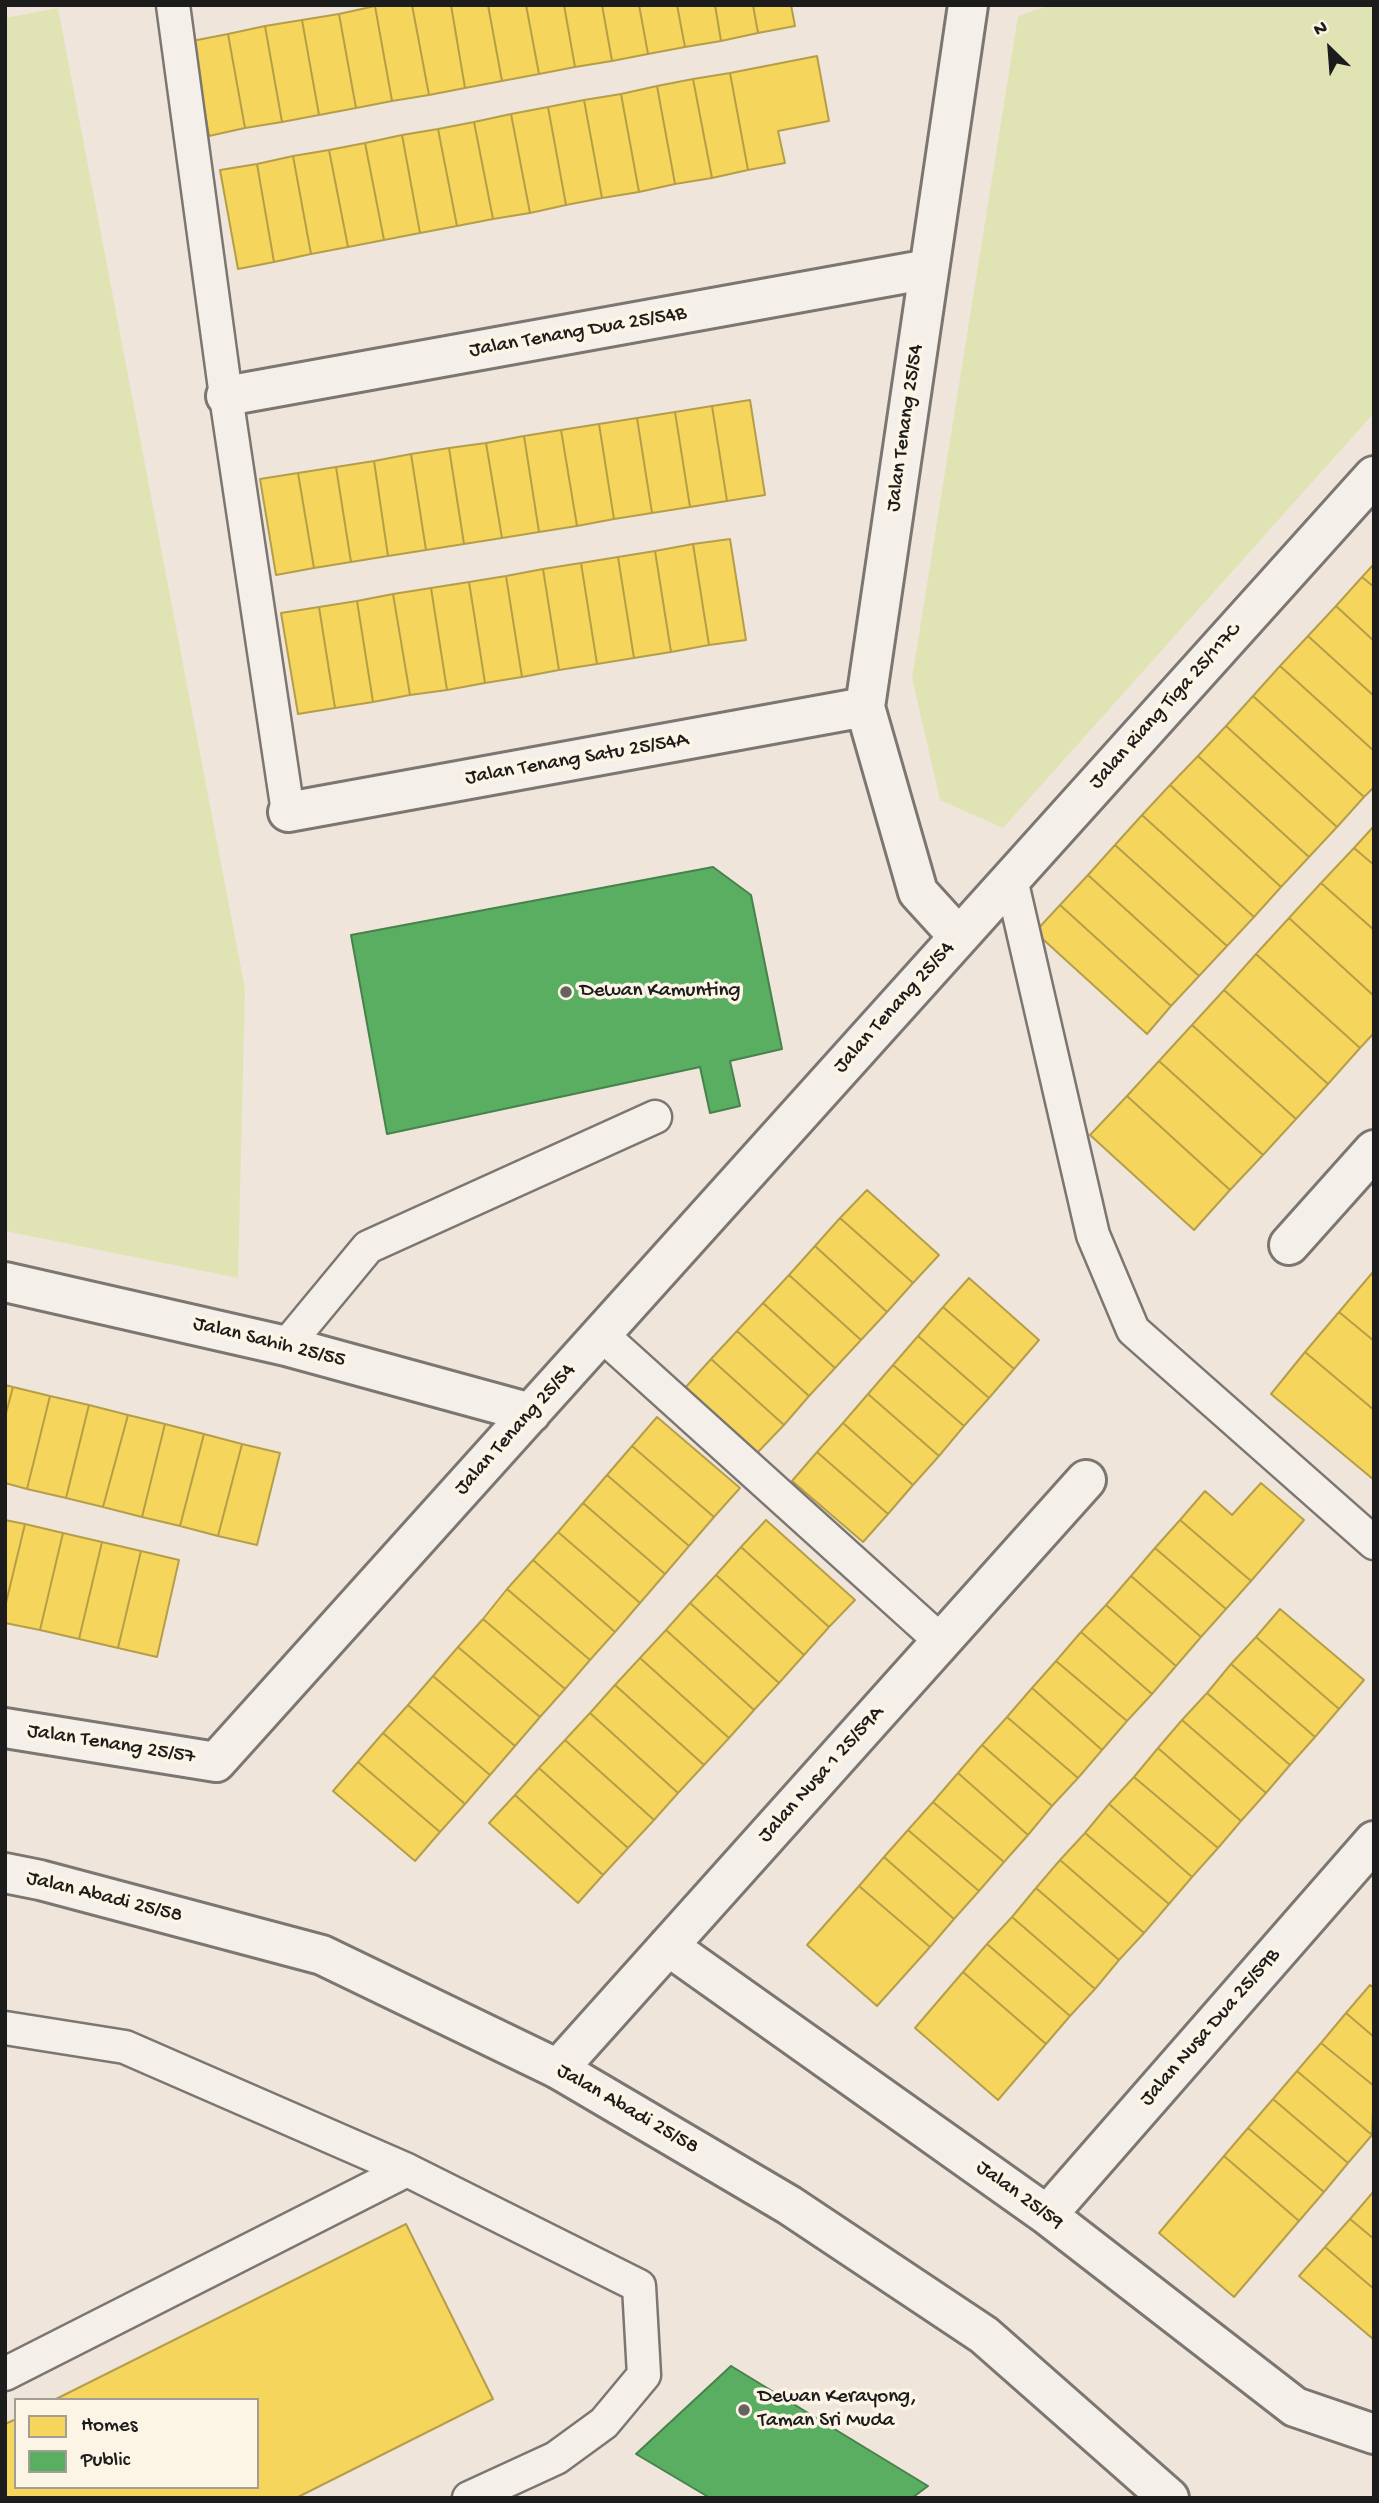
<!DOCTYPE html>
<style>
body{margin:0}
#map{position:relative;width:1379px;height:2503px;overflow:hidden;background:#f0e5da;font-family:"Gochi Hand",sans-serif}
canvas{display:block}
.frame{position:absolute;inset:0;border:7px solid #1c1c1c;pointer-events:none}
.legend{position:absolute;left:14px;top:2398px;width:245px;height:91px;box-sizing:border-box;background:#fcf5e5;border:2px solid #a29e95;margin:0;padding:9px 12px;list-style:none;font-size:21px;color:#1c1c1c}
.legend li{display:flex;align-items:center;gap:14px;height:35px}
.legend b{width:35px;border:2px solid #a29e95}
.north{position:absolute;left:1295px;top:14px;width:70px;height:70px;-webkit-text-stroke:5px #fcf5e5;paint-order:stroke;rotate:335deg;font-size:19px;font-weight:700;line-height:28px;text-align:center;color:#1c1c1c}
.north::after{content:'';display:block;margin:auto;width:24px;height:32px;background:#1c1c1c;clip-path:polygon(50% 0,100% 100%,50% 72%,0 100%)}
</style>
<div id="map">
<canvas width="1379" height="2503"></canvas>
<div class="frame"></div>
<ul class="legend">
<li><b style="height:19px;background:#f6d55c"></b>Homes</li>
<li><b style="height:19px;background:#5aae61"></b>Public</li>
</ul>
<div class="north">N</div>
</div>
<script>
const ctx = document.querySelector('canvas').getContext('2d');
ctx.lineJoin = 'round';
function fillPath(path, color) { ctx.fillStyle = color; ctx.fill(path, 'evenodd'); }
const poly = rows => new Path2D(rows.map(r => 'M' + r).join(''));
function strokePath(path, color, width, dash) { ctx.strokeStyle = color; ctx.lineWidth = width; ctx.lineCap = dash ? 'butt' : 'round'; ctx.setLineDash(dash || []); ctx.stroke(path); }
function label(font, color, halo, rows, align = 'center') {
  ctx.font = font + ' "Gochi Hand",sans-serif'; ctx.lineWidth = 7; ctx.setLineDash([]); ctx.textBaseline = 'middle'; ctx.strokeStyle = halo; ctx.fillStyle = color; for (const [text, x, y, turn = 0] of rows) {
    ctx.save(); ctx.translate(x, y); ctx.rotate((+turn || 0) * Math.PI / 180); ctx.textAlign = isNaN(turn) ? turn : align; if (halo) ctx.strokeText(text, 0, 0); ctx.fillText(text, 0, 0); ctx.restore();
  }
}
const green = poly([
 [1050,5,1371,5,1374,17,1374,413,1003,828,940,800,912,678,1018,16],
 [58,8,245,989,238,1278,5,1231,5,18]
]);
const homes = poly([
 [381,5,412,5,429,95,392,101,375,6,381,5],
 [412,5,451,5,465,88,429,95,412,5],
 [451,5,488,5,502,81,465,88,451,5],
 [488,5,526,5,539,74,502,81,488,5],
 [526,5,564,5,575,67,539,74,526,5],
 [564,5,602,5,612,61,575,67,564,5],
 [602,5,639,5,648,54,612,61,602,5],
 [639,5,677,5,685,47,648,54,639,5],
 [677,5,715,5,721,41,685,47,677,5],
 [715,5,753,5,758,33,721,41,715,5],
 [753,5,791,5,795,26,758,33,753,5],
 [375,6,392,101,356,108,339,14,375,6],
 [339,14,356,108,319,115,302,20,339,14],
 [302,20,319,115,282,122,265,26,302,20],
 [265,26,282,122,245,128,228,34,265,26],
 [228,34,245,128,209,136,192,41,228,34],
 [817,56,829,121,778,131,785,163,748,170,730,73,817,56],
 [730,73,748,170,712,178,693,79,730,73],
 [693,79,712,178,675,184,657,86,693,79],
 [657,86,675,184,639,192,621,94,657,86],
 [621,94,639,192,602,198,584,100,621,94],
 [584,100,602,198,566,205,548,107,584,100],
 [548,107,566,205,530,213,511,114,548,107],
 [511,114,530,213,493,219,474,122,511,114],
 [474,122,493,219,457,226,438,129,474,122],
 [438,129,457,226,420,233,402,135,438,129],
 [402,135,420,233,384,240,365,143,402,135],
 [365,143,384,240,348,247,329,150,365,143],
 [329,150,348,247,311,254,293,156,329,150],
 [293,156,311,254,274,262,257,164,293,156],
 [257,164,274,262,238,269,220,170,257,164],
 [750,400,765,495,727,501,712,406,750,400],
 [712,406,727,501,690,507,675,412,712,406],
 [675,412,690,507,652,513,637,418,675,412],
 [637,418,652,513,614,519,599,424,637,418],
 [599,424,614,519,577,526,561,430,599,424],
 [561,430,577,526,539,532,524,436,561,430],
 [524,436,539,532,502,538,486,443,524,436],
 [486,443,502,538,464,544,449,448,486,443],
 [449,448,464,544,426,550,411,454,449,448],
 [411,454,426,550,388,556,374,461,411,454],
 [374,461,388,556,351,562,336,467,374,461],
 [336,467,351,562,314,568,298,473,336,467],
 [298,473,314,568,276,575,260,479,298,473],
 [730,539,746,640,709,645,693,544,730,539],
 [693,544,709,645,671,652,655,551,693,544],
 [655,551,671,652,634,658,618,557,655,551],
 [618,557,634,658,597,664,581,563,618,557],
 [581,563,597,664,559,670,543,569,581,563],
 [1374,564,1374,587,1362,577,1374,564],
 [543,569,559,670,522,677,506,576,543,569],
 [506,576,522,677,485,683,469,582,506,576],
 [1362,577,1374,587,1374,641,1336,606,1362,577],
 [469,582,485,683,447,690,431,588,469,582],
 [431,588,447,690,410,695,393,594,431,588],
 [393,594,410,695,373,702,357,601,393,594],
 [357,601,373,702,335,708,319,607,357,601],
 [1336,606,1374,641,1374,696,1308,636,1336,606],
 [319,607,335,708,298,714,281,613,319,607],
 [1308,636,1374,696,1374,751,1280,666,1308,636],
 [1280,666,1374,751,1374,787,1364,797,1253,696,1280,666],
 [1253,696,1364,797,1337,827,1226,726,1253,696],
 [1226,726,1337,827,1309,857,1198,756,1226,726],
 [1198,756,1309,857,1281,887,1170,785,1198,756],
 [1170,785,1281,887,1254,917,1142,815,1170,785],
 [1142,815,1254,917,1227,946,1115,845,1142,815],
 [1374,826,1374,865,1354,848,1374,826],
 [1115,845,1227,946,1199,976,1088,875,1115,845],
 [1354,848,1374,865,1374,930,1321,883,1354,848],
 [1088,875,1199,976,1171,1006,1060,905,1088,875],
 [1321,883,1374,930,1374,996,1289,918,1321,883],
 [1060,905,1171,1006,1147,1034,1035,932,1060,905],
 [1289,918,1374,996,1374,1033,1360,1048,1256,954,1289,918],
 [1256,954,1360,1048,1328,1084,1224,990,1256,954],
 [1224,990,1328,1084,1296,1119,1192,1025,1224,990],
 [1192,1025,1296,1119,1263,1155,1159,1061,1192,1025],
 [1159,1061,1263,1155,1230,1190,1127,1096,1159,1061],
 [1127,1096,1230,1190,1194,1230,1090,1135,1127,1096],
 [867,1190,939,1255,913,1283,840,1218,867,1190],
 [840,1218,913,1283,887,1312,815,1246,840,1218],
 [815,1246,887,1312,861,1340,789,1275,815,1246],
 [1373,1272,1374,1272,1374,1341,1339,1312,1373,1272],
 [789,1275,861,1340,835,1368,763,1303,789,1275],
 [969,1278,1039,1340,1014,1369,943,1307,969,1278],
 [763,1303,835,1368,809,1396,737,1331,763,1303],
 [943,1307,1014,1369,989,1398,918,1336,943,1307],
 [1339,1312,1374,1341,1374,1410,1305,1352,1339,1312],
 [737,1331,809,1396,784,1425,711,1359,737,1331],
 [918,1336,989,1398,964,1426,893,1365,918,1336],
 [1305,1352,1374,1410,1374,1480,1271,1394,1305,1352],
 [711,1359,784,1425,757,1453,685,1388,711,1359],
 [893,1365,964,1426,939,1456,868,1394,893,1365],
 [5,1385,13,1387,5,1417,5,1385],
 [13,1387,50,1396,27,1489,5,1483,5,1417,13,1387],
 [868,1394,939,1456,913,1485,843,1423,868,1394],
 [50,1396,89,1405,66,1498,27,1489,50,1396],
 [89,1405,128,1415,103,1507,66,1498,89,1405],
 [128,1415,165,1424,142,1517,103,1507,128,1415],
 [657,1417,740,1488,714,1517,632,1446,657,1417],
 [843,1423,913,1485,888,1514,817,1452,843,1423],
 [165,1424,204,1434,180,1526,142,1517,165,1424],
 [204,1434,242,1444,218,1536,180,1526,204,1434],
 [242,1444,280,1453,257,1545,218,1536,242,1444],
 [632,1446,714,1517,689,1546,607,1475,632,1446],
 [817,1452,888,1514,863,1542,792,1481,817,1452],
 [607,1475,689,1546,665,1574,583,1503,607,1475],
 [1261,1483,1304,1520,1251,1581,1180,1520,1205,1491,1232,1515,1261,1483],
 [583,1503,665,1574,640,1603,558,1532,583,1503],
 [5,1520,25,1524,5,1607,5,1520],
 [766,1520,855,1600,829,1627,741,1547,766,1520],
 [1180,1520,1251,1581,1226,1609,1155,1548,1180,1520],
 [25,1524,63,1533,40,1630,5,1623,5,1607,25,1524],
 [558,1532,640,1603,615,1632,533,1560,558,1532],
 [63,1533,102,1542,79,1639,40,1630,63,1533],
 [102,1542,141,1551,118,1648,79,1639,102,1542],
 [741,1547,829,1627,804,1655,716,1575,741,1547],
 [1155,1548,1226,1609,1201,1637,1131,1576,1155,1548],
 [141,1551,179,1560,157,1657,118,1648,141,1551],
 [533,1560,615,1632,590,1660,507,1589,533,1560],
 [716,1575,804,1655,779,1683,690,1603,716,1575],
 [1131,1576,1201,1637,1176,1666,1106,1605,1131,1576],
 [507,1589,590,1660,565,1689,483,1619,507,1589],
 [690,1603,779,1683,754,1710,666,1630,690,1603],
 [1106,1605,1176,1666,1152,1694,1081,1632,1106,1605],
 [1280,1609,1364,1680,1339,1709,1256,1637,1280,1609],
 [483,1619,565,1689,540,1717,458,1647,483,1619],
 [666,1630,754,1710,729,1738,640,1658,666,1630],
 [1081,1632,1152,1694,1127,1721,1056,1661,1081,1632],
 [1256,1637,1339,1709,1315,1737,1231,1664,1256,1637],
 [458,1647,540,1717,515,1746,433,1676,458,1647],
 [640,1658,729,1738,704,1765,615,1685,640,1658],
 [1056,1661,1127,1721,1102,1750,1032,1688,1056,1661],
 [1231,1664,1315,1737,1290,1765,1207,1693,1231,1664],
 [433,1676,515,1746,490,1775,408,1705,433,1676],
 [615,1685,704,1765,678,1793,590,1713,615,1685],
 [1032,1688,1102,1750,1078,1778,1007,1717,1032,1688],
 [1207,1693,1290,1765,1266,1793,1182,1720,1207,1693],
 [408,1705,490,1775,465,1804,383,1733,408,1705],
 [590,1713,678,1793,654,1820,565,1740,590,1713],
 [1007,1717,1078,1778,1052,1806,982,1745,1007,1717],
 [1182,1720,1266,1793,1241,1821,1158,1748,1182,1720],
 [383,1733,465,1804,440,1832,358,1762,383,1733],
 [565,1740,654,1820,628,1848,539,1768,565,1740],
 [982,1745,1052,1806,1028,1835,958,1773,982,1745],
 [1158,1748,1241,1821,1218,1848,1134,1777,1158,1748],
 [358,1762,440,1832,415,1861,333,1791,358,1762],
 [539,1768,628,1848,603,1875,515,1795,539,1768],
 [958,1773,1028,1835,1004,1862,933,1802,958,1773],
 [1134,1777,1218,1848,1192,1877,1109,1804,1134,1777],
 [515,1795,603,1875,578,1903,489,1823,515,1795],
 [933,1802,1004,1862,979,1891,908,1830,933,1802],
 [1109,1804,1192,1877,1169,1904,1085,1833,1109,1804],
 [908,1830,979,1891,954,1919,884,1857,908,1830],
 [1085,1833,1169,1904,1144,1933,1060,1860,1085,1833],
 [884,1857,954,1919,930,1947,859,1886,884,1857],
 [1060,1860,1144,1933,1119,1960,1036,1888,1060,1860],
 [859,1886,930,1947,877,2006,807,1945,859,1886],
 [1036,1888,1119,1960,1095,1989,1012,1917,1036,1888],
 [1012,1917,1095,1989,1070,2016,987,1944,1012,1917],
 [987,1944,1070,2016,1046,2044,963,1972,987,1944],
 [963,1972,1046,2044,998,2100,915,2028,963,1972],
 [1370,1985,1374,1988,1374,2037,1346,2013,1370,1985],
 [1346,2013,1374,2037,1374,2086,1321,2043,1346,2013],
 [1321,2043,1374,2086,1372,2135,1297,2071,1321,2043],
 [1297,2071,1372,2135,1348,2163,1273,2099,1297,2071],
 [1273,2099,1348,2163,1324,2192,1248,2128,1273,2099],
 [1248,2128,1324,2192,1299,2221,1224,2156,1248,2128],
 [1224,2156,1299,2221,1234,2297,1159,2233,1224,2156],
 [1374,2191,1374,2239,1350,2219,1374,2191],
 [1350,2219,1374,2239,1374,2289,1325,2247,1350,2219],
 [406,2224,493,2399,296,2498,5,2498,5,2424,16,2419,16,2487,257,2487,257,2400,54,2400,406,2224],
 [1325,2247,1374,2289,1373,2339,1299,2276,1325,2247]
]);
const public = poly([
 [713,867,751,895,782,1049,730,1061,740,1106,710,1113,700,1067,387,1134,351,935,713,867],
 [731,2366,928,2486,912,2498,710,2498,636,2454,731,2366]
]);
const lane = poly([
 [173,5,226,396,288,812],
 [1011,879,1093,1235,1133,1330,1374,1543],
 [602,1335,942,1642],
 [286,1346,368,1247,655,1117],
 [5,2028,125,2047,407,2170,639,2286,644,2375,604,2423,556,2458,469,2498],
 [5,2374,407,2170]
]);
const street = poly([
 [226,396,929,269],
 [288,812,865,707],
 [959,937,918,892,865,707,968,5],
 [1289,1245,1374,1150],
 [5,1282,286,1346,531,1413],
 [5,1728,216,1762,1374,476],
 [668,1946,1047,2215,1295,2407,1374,2434],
 [558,2069,1086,1480],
 [1047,2215,1374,1841]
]);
const secondary = poly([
 [5,1873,40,1880,322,1955,558,2069,789,2205,984,2335,1169,2498]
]);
const markers = [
 [566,992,7,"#66625e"],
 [744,2410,7,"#66625e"]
];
const streetNames = [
 ["Jalan Tenang Dua 25/54B",578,333,-10],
 ["Jalan Tenang 25/54",906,428,-82],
 ["Jalan Riang Tiga 25/117C",1166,707,-48],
 ["Jalan Tenang Satu 25/54A",577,760,-10],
 ["Jalan Tenang 25/54",895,1008,-48],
 ["Jalan Sahih 25/55",269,1343,14],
 ["Jalan Tenang 25/54",516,1430,-48],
 ["Jalan Tenang 25/57",111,1745,9],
 ["Jalan Nusa 1 25/59A",822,1775,-48],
 ["Jalan Abadi 25/58",104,1898,14],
 ["Jalan Nusa Dua 25/59B",1211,2028,-49],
 ["Jalan Abadi 25/58",627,2110,30],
 ["Jalan 25/59",1019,2196,36]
];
const poiNames = [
 ["Dewan Kamunting",580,992],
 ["Dewan Kerayong,",758,2398],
 ["Taman Sri Muda",758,2422]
];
fillPath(green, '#e0e4b5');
fillPath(homes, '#f6d55c');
strokePath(homes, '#b59e49', 2);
fillPath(public, '#5aae61');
strokePath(public, '#47824c', 2);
strokePath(lane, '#7b7672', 37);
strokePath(street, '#7b7672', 44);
strokePath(secondary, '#7b7672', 44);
strokePath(lane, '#f4f0e9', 32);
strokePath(street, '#f4f0e9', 38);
strokePath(secondary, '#f4f0e9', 38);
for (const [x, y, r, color] of markers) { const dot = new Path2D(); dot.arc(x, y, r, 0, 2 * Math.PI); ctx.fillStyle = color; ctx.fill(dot); strokePath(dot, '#fcf5e5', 2.5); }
label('21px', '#1c1c1c', '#fcf5e5', streetNames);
label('21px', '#1c1c1c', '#fcf5e5', poiNames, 'left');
</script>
